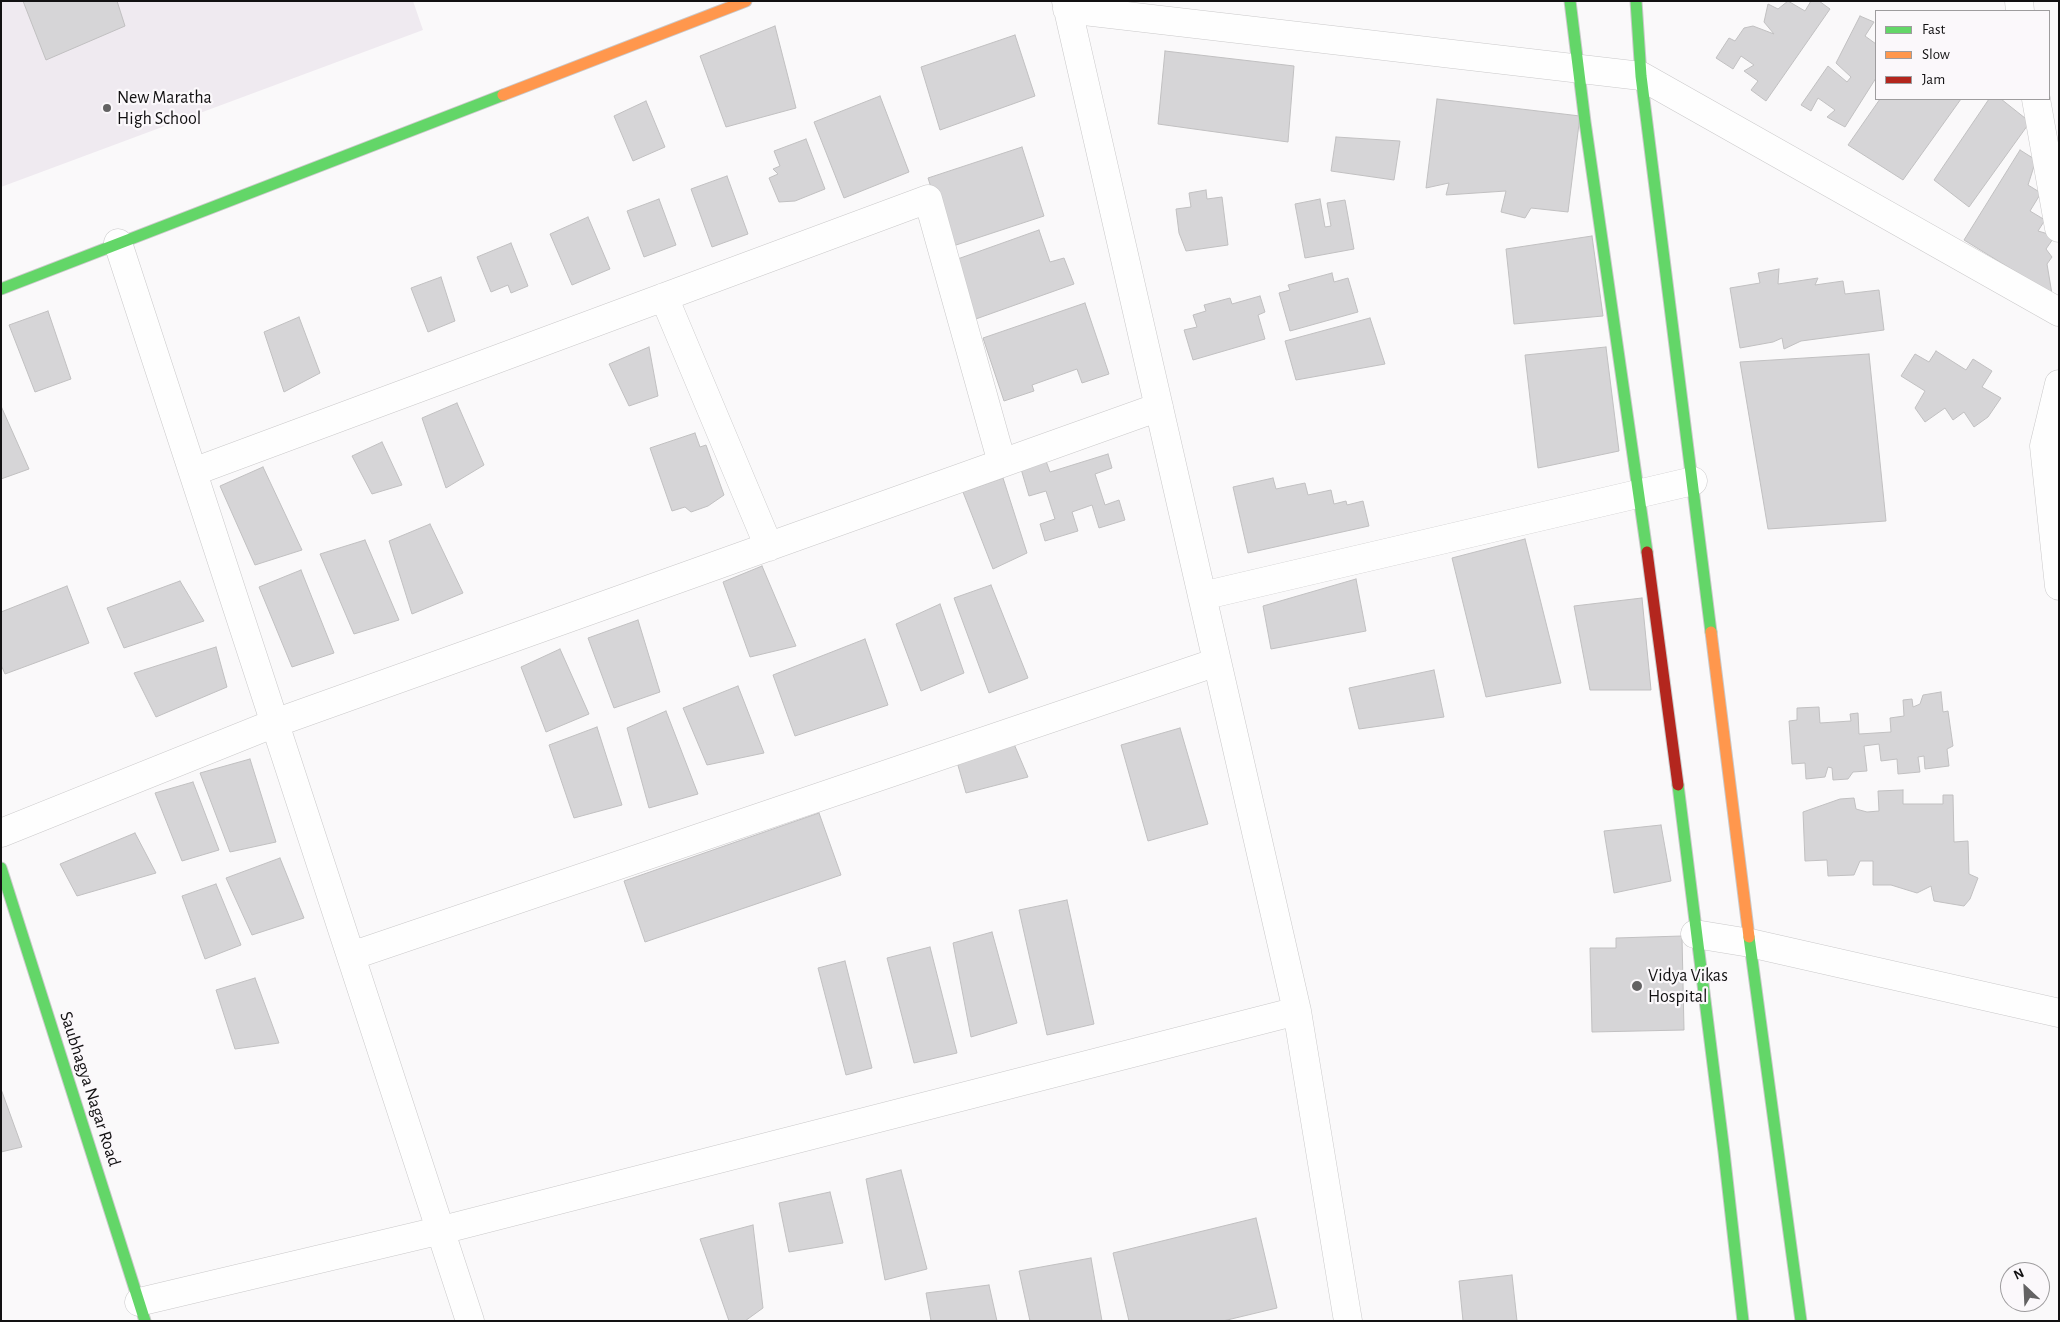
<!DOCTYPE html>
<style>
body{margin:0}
#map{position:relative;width:2060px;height:1322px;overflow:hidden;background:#faf9fa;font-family:"Alegreya Sans",sans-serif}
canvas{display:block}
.frame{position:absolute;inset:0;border:2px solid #121112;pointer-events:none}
.legend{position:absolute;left:1875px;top:10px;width:175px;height:90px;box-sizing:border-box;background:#fbf8fb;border:1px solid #9e9c9e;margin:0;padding:6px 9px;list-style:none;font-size:15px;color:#121112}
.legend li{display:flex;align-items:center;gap:10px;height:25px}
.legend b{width:25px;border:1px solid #9e9c9e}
.north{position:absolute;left:2000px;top:1262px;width:50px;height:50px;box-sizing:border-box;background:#fbf8fb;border:1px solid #9e9c9e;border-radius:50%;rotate:335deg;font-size:14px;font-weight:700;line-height:20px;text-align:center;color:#121112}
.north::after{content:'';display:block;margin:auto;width:18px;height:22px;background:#636263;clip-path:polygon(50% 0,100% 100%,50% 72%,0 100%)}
</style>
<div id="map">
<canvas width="2060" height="1322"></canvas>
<div class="frame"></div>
<ul class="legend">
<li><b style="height:6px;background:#63d668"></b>Fast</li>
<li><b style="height:6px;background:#ff974d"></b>Slow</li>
<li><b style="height:6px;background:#b3261e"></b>Jam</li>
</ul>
<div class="north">N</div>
</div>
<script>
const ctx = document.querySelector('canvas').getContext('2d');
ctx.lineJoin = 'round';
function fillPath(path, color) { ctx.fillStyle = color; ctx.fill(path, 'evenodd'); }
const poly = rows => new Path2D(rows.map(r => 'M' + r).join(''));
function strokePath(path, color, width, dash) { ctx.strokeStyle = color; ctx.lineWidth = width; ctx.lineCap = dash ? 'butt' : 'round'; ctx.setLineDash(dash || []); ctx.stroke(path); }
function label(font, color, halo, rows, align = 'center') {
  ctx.font = font + ' "Alegreya Sans",sans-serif'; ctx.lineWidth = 4.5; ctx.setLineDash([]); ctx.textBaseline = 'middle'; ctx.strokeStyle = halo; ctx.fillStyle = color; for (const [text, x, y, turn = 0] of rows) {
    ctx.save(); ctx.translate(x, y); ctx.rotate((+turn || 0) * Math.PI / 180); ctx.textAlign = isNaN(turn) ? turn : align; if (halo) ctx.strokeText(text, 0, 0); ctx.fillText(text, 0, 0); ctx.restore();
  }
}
const built = poly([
 [1,1,413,1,423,30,1,187]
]);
const building = poly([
 [23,1,117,1,125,26,46,60,23,1],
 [1788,1,1805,11,1811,1,1819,1,1830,9,1766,101,1751,90,1758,81,1744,71,1754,65,1741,56,1733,69,1716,58,1729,38,1735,41,1744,28,1753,26,1774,34,1764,22,1768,4,1778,9,1788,1],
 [1860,16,1874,22,1865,36,1876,44,1876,78,1845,127,1827,117,1835,110,1818,98,1811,111,1801,105,1828,66,1847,82,1851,77,1836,63,1860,16],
 [775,26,796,108,726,127,700,56,775,26],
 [1015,35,1035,96,940,130,921,67,1015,35],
 [1165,51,1294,66,1288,142,1158,124,1165,51],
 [880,96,909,172,844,198,814,122,880,96],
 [1437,99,1580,116,1568,212,1531,208,1525,218,1501,212,1506,191,1446,195,1449,183,1426,188,1437,99],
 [1880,99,1961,99,1903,180,1848,145,1880,99],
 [1989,99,2001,99,2030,122,1969,207,1934,180,1989,99],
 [646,101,665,147,633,161,614,116,646,101],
 [1336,137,1400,141,1394,180,1331,171,1336,137],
 [806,139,825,189,795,201,779,202,769,178,778,174,773,169,780,166,774,151,806,139],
 [1022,147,1044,216,950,247,928,178,1022,147],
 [2020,150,2036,160,2028,185,2041,193,2030,211,2045,220,2038,231,2055,236,2046,249,2052,257,2047,264,2052,294,1964,240,2020,150],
 [727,176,748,234,712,247,691,189,727,176],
 [1206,190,1207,199,1222,197,1228,245,1186,251,1179,233,1176,209,1191,207,1189,193,1206,190],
 [659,199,676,245,644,257,627,211,659,199],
 [1320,199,1325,227,1331,226,1327,203,1345,200,1354,249,1305,258,1295,204,1320,199],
 [588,217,610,269,572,285,550,234,588,217],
 [1039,230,1050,262,1064,258,1074,284,973,320,952,261,1039,230],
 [1592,236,1603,316,1514,324,1506,249,1592,236],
 [511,243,528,286,511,293,508,285,491,292,477,257,511,243],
 [1779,269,1778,284,1818,278,1815,285,1843,281,1845,294,1879,290,1884,330,1801,341,1784,349,1782,338,1773,342,1740,348,1730,288,1760,283,1758,273,1779,269],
 [1332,273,1334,282,1348,278,1358,312,1290,331,1279,293,1290,290,1288,285,1332,273],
 [441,277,455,321,428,332,411,288,441,277],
 [1260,296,1265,312,1258,315,1265,339,1193,360,1184,330,1197,327,1193,315,1206,311,1204,305,1230,298,1232,304,1260,296],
 [1085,303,1109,374,1082,383,1077,369,1032,385,1034,391,1004,401,983,338,1085,303],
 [48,311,71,379,35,392,9,325,48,311],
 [299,317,320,373,284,392,264,332,299,317],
 [1370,318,1385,364,1296,380,1285,341,1370,318],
 [649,347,658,396,629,406,609,364,649,347],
 [1606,347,1619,451,1538,468,1525,355,1606,347],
 [1936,351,1966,370,1973,359,1992,371,1982,387,2001,398,1988,417,1974,427,1964,412,1953,420,1945,408,1925,422,1915,408,1925,391,1901,376,1915,354,1929,362,1936,351],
 [1869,354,1886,521,1768,529,1740,362,1869,354],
 [457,403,484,465,446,488,422,418,457,403],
 [1,406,29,469,1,479,1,406],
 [695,433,700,447,706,445,724,495,708,506,691,512,685,507,672,511,650,448,695,433],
 [382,442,402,485,372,494,352,456,382,442],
 [1108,454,1112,468,1095,474,1105,505,1119,500,1125,520,1099,528,1092,505,1072,512,1078,531,1045,541,1040,524,1055,519,1046,491,1029,496,1021,469,1046,461,1050,472,1108,454],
 [263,467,302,550,255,565,220,486,263,467],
 [1003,478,1027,553,993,569,963,492,1003,478],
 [1273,478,1276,489,1305,483,1308,495,1331,490,1334,504,1346,501,1347,505,1363,501,1369,526,1248,553,1233,487,1273,478],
 [430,524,463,593,412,614,389,541,430,524],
 [1525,539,1561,683,1486,697,1452,558,1525,539],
 [365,540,399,620,354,634,320,554,365,540],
 [762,566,796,646,750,657,723,582,762,566],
 [301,570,334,653,292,667,259,587,301,570],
 [1356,579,1366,631,1271,649,1263,606,1356,579],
 [180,581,204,621,124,648,107,608,180,581],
 [991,585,1028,678,989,693,954,598,991,585],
 [67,586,89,643,5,674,1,665,1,612,67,586],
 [1642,598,1651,690,1590,690,1574,606,1642,598],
 [940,604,964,673,921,691,896,624,940,604],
 [638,620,660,692,614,708,588,638,638,620],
 [865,639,888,705,795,736,773,675,865,639],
 [216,647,227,687,156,717,134,673,216,647],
 [560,649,589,714,546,732,521,667,560,649],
 [1434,670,1444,717,1359,729,1349,688,1434,670],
 [738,686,764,753,707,765,683,708,738,686],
 [1941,692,1943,712,1948,711,1953,746,1947,749,1949,766,1925,769,1924,756,1918,757,1920,772,1898,774,1897,759,1881,761,1879,744,1864,746,1867,771,1853,772,1848,779,1833,780,1832,768,1828,767,1825,777,1806,779,1805,763,1792,764,1789,721,1797,720,1797,708,1819,707,1820,723,1851,721,1850,714,1858,713,1859,734,1891,732,1890,718,1904,716,1903,700,1912,699,1913,707,1920,704,1923,695,1941,692],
 [666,711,698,794,649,808,627,728,666,711],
 [597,727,622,805,574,818,549,745,597,727],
 [1180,728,1208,824,1148,841,1121,745,1180,728],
 [1014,744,1028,777,966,793,957,762,1014,744],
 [250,759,276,842,230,852,200,773,250,759],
 [193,782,219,850,182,861,155,793,193,782],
 [1903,790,1903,804,1943,804,1943,795,1953,795,1954,842,1968,841,1969,874,1978,878,1970,899,1964,906,1934,901,1931,886,1917,893,1891,885,1873,885,1873,861,1860,861,1854,875,1828,876,1827,860,1805,861,1803,812,1840,799,1854,798,1856,809,1867,812,1879,811,1878,791,1903,790],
 [819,813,841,875,645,942,624,881,819,813],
 [1661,825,1671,881,1614,893,1604,831,1661,825],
 [135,833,156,873,77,896,60,864,135,833],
 [280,858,304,918,252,935,226,878,280,858],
 [216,884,241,945,205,959,182,896,216,884],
 [1067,900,1094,1024,1047,1035,1019,910,1067,900],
 [992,932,1017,1023,971,1037,953,943,992,932],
 [1682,936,1684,1030,1592,1032,1590,948,1616,948,1616,938,1682,936],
 [930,947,957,1053,914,1063,887,958,930,947],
 [845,961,872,1068,846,1075,818,968,845,961],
 [255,978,279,1043,235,1049,216,990,255,978],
 [1,1089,22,1147,1,1152,1,1089],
 [901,1170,927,1269,885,1280,866,1179,901,1170],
 [830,1192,843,1243,789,1252,779,1203,830,1192],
 [1256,1218,1277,1308,1223,1321,1129,1321,1113,1253,1256,1218],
 [753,1225,763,1308,745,1321,729,1321,700,1239,753,1225],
 [1091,1258,1102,1321,1030,1321,1019,1271,1091,1258],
 [1512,1275,1517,1321,1463,1321,1459,1281,1512,1275],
 [989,1285,997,1321,931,1321,926,1293,989,1285]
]);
const street = poly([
 [1066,1,1297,1011,1348,1321],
 [2019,1,2020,11],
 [1067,9,1641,76,2059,312],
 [2036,99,2059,228],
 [118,243,470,1321],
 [664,297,769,547],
 [2059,384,2044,446,2059,586],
 [193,472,928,199,1002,463],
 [1202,596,1693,481],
 [1,833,275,723,1159,407],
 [1695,934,1750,943,2059,1013],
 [351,956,1217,662],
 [139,1302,442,1230,1297,1011]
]);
const fast = poly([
 [1570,1,1585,122,1647,552],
 [1636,1,1641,76,1711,632],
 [1,289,503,95],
 [1678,785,1724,1152,1743,1321],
 [1,868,145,1321],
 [1749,937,1801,1321]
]);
const slow = poly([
 [503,95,746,1],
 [1711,632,1749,937]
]);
const jam = poly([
 [1647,552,1678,785]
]);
const markers = [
 [107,108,5,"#636263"],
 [1637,986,6,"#636263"]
];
const poiNames = [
 ["New Maratha",117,98],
 ["High School",117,119],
 ["Vidya Vikas",1648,976],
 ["Hospital",1648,997]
];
const streetNames = [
 ["Saubhagya Nagar Road",90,1089,72]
];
fillPath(built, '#efeaf0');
fillPath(building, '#d6d5d7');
strokePath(building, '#c1c0c1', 1);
strokePath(street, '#cac9ca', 29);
strokePath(fast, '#cac9ca', 13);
strokePath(slow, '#cac9ca', 13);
strokePath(jam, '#cac9ca', 13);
strokePath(street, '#fefefe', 28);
strokePath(fast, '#63d668', 11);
strokePath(slow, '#ff974d', 11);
strokePath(jam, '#b3261e', 11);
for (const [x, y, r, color] of markers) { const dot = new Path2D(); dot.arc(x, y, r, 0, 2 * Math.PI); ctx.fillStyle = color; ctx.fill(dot); strokePath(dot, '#fbf8fb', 2); }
label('18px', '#121112', '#fbf8fb', poiNames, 'left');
label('18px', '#121112', '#fbf8fb', streetNames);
</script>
